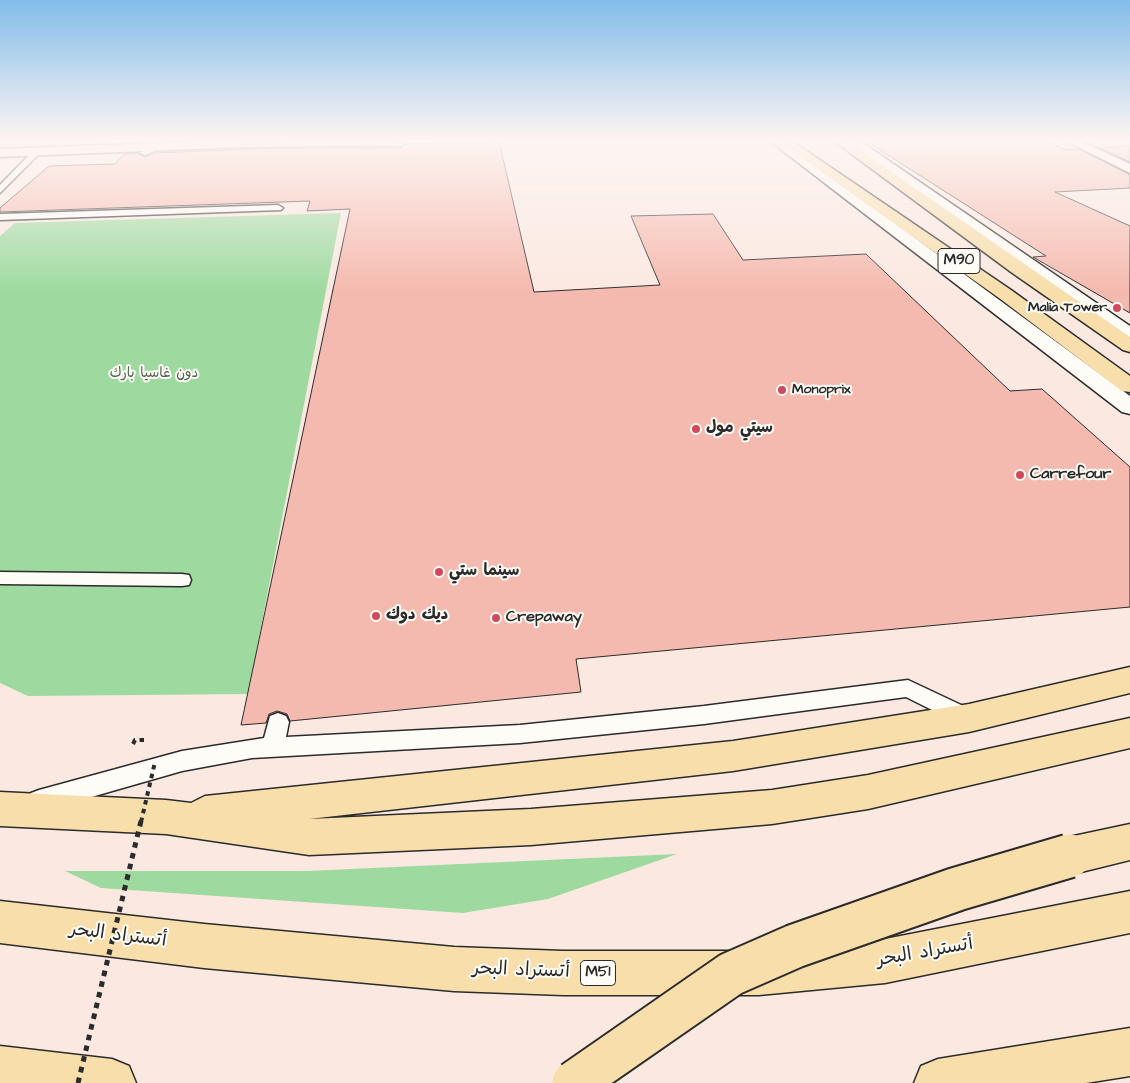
<!DOCTYPE html>
<meta charset="utf-8">
<style>
body{margin:0}
canvas{display:block;background:#fbe8e1}
</style>
<canvas width="1130" height="1083"></canvas>
<script>
const ctx = document.querySelector('canvas').getContext('2d');
ctx.lineJoin = 'round';
function fillPath(path, color) { ctx.fillStyle = color; ctx.fill(path, 'evenodd'); }
const poly = rows => new Path2D(rows.map(r => 'M' + r).join(''));
function strokePath(path, color, width, dash) { ctx.strokeStyle = color; ctx.lineWidth = width; ctx.lineCap = dash ? 'butt' : 'round'; ctx.setLineDash(dash || []); ctx.stroke(path); }
function label(font, color, halo, rows, align = 'center') {
  ctx.font = font + ' "Architects Daughter","Playpen Sans Arabic",sans-serif'; ctx.lineWidth = 4; ctx.setLineDash([]); ctx.textBaseline = 'middle'; ctx.strokeStyle = halo; ctx.fillStyle = color; for (const [text, x, y, turn = 0] of rows) {
    ctx.save(); ctx.translate(x, y); ctx.rotate((+turn || 0) * Math.PI / 180); ctx.textAlign = isNaN(turn) ? turn : align; if (halo) ctx.strokeText(text, 0, 0); ctx.fillText(text, 0, 0); ctx.restore();
  }
}
const green = poly([
 [341,213,248,694,28,696,0,683,0,236,15,223],
 [677,854,548,899,463,913,101,888,65,871,308,871]
]);
const building = poly([
 [499,141,534,292,660,285,631,216,713,214,743,260,866,254,1010,391,1042,389,1130,467,1130,607,576,659,581,692,290,721,287,714,277,711,269,714,266,723,241,725,350,209,307,211,310,201,0,212,0,208,49,166,115,164,124,154,137,153,145,157,155,153,281,148,400,148,406,144,499,141],
 [866,141,1047,141,1066,150,1079,149,1130,175,1130,188,1055,192,1130,226,1130,313,1033,257,1046,256,866,141],
 [1130,146,1130,162,1100,148,1130,146]
]);
const path = poly([
 [133,744,135,740,144,740]
]);
const service = poly([
 [365,141,400,142,404,144,400,146,362,145,361,143,365,141],
 [156,145,163,147,146,155,139,153,156,145],
 [35,149,42,151,0,193,0,185,35,149],
 [278,205,283,208,281,210,0,220,0,214,278,205],
 [0,572,182,574,189,575,191,580,189,585,182,586,0,584,0,572],
 [908,680,976,712,979,718,976,724,968,727,960,724,906,697,704,724,520,743,252,758,182,771,39,812,31,809,27,801,31,793,39,790,182,751,264,738,270,716,278,713,286,716,289,722,286,737,520,725,704,706,908,680]
]);
const minor = poly([
 [1066,141,1081,141,1130,164,1130,173,1066,141]
]);
const tertiary = poly([
 [209,141,393,141,387,145,242,147,0,157,0,149,209,141],
 [770,141,783,141,1130,396,1130,414,1122,412,770,141],
 [846,141,860,141,1130,326,1130,341,1123,339,846,141]
]);
const motorway = poly([
 [238,141,287,141,281,145,242,147,238,146,238,141],
 [778,141,792,141,1011,290,1130,376,1130,392,1122,391,999,298,778,141],
 [834,141,847,141,1130,337,1130,352,1123,350,1011,272,834,141],
 [1130,667,1130,693,969,732,733,771,309,819,531,809,772,790,868,775,1130,718,1130,748,868,809,772,824,531,845,309,855,166,834,0,826,0,792,166,800,191,803,205,796,733,741,969,704,1130,667],
 [1130,824,1130,860,1069,875,1055,869,1049,856,1055,843,1069,837,1130,824],
 [1130,891,1130,933,885,983,759,995,563,995,454,991,204,968,0,943,0,901,204,924,454,947,563,951,759,951,885,939,1130,891],
 [1130,1028,1130,1076,1086,1083,914,1083,921,1066,938,1059,1130,1028],
 [0,1046,112,1059,129,1066,136,1083,0,1083,0,1046]
]);
const pathBridgeFar1 = poly([
 [141,822,155,762]
]);
const pathBridge = poly([
 [78,1083,141,821]
]);
const motorwayBridge = poly([
 [574,1083,731,974,795,946,957,889,1069,856]
]);
const markers = [
 [1117,308,5,"#d1495b"],
 [782,390,5,"#d1495b"],
 [696,429,5,"#d1495b"],
 [1020,475,5,"#d1495b"],
 [439,572,5,"#d1495b"],
 [376,616,5,"#d1495b"],
 [496,618,5,"#d1495b"]
];
const farPoinames = [
 ["Malia Tower",1107,308],
 ["Monoprix",792,390,"left"]
];
const farParknames = [
 ["دون غاسيا بارك",154,374]
];
const shields = [
 [959,261,42],
 [598,973,35]
];
const shieldNames = [
 ["M90",959,261],
 ["M51",598,973]
];
const poiNames = [
 ["سيتي مول",706,429],
 ["Carrefour",1030,475],
 ["سينما ستي",449,572],
 ["ديك دوك",386,616],
 ["Crepaway",506,618]
];
const nearStreetnames = [
 ["أتستراد البحر",118,936,7],
 ["أتستراد البحر",925,953,-10],
 ["أتستراد البحر",521,971,2]
];
fillPath(green, '#9edaa0');
fillPath(building, '#f5baaf');
strokePath(building, '#2b2b2b', 1);
strokePath(service, '#2b2b2b', 3);
strokePath(minor, '#2b2b2b', 3);
strokePath(tertiary, '#2b2b2b', 3);
strokePath(motorway, '#2b2b2b', 3);
strokePath(path, '#2b2b2b', 4, [4.5, 4.5]);
fillPath(service, '#fdfcf7');
fillPath(minor, '#fdfcf7');
fillPath(tertiary, '#fdfcf7');
fillPath(motorway, '#f8deab');
strokePath(motorwayBridge, '#2b2b2b', 47, []);
strokePath(pathBridgeFar1, '#2b2b2b', 4, [4.5, 4.5]);
strokePath(pathBridge, '#2b2b2b', 5, [5.5, 5.5]);
strokePath(motorwayBridge, '#f8deab', 43);
const sky = ctx.createLinearGradient(0, 0, 0, 292);
sky.addColorStop(0, '#83bcea');
sky.addColorStop(0.48, '#fdf5f2');
sky.addColorStop(1, '#fdf5f200');
ctx.fillStyle = sky;
ctx.fillRect(0, 0, 1130, 292);
for (const [x, y, r, color] of markers) { const dot = new Path2D(); dot.arc(x, y, r, 0, 2 * Math.PI); ctx.fillStyle = color; ctx.fill(dot); strokePath(dot, '#fdfcf7', 2); }
label('bold 14px', '#2b2b2b', '#fdfcf7', farPoinames, 'right');
label('14px', '#4e604e', '#fdfcf7', farParknames);
for (const [x, y, w] of shields) { const box = new Path2D(); box.roundRect(x - w / 2, y - 12.5, w, 25, 4); ctx.fillStyle = '#fdfcf7'; ctx.fill(box); strokePath(box, '#2b2b2b', 1); }
label('bold 15px', '#2b2b2b', null, shieldNames);
label('bold 16px', '#2b2b2b', '#fdfcf7', poiNames, 'left');
label('19px', '#2b2b2b', '#fdfcf7', nearStreetnames);
</script>
